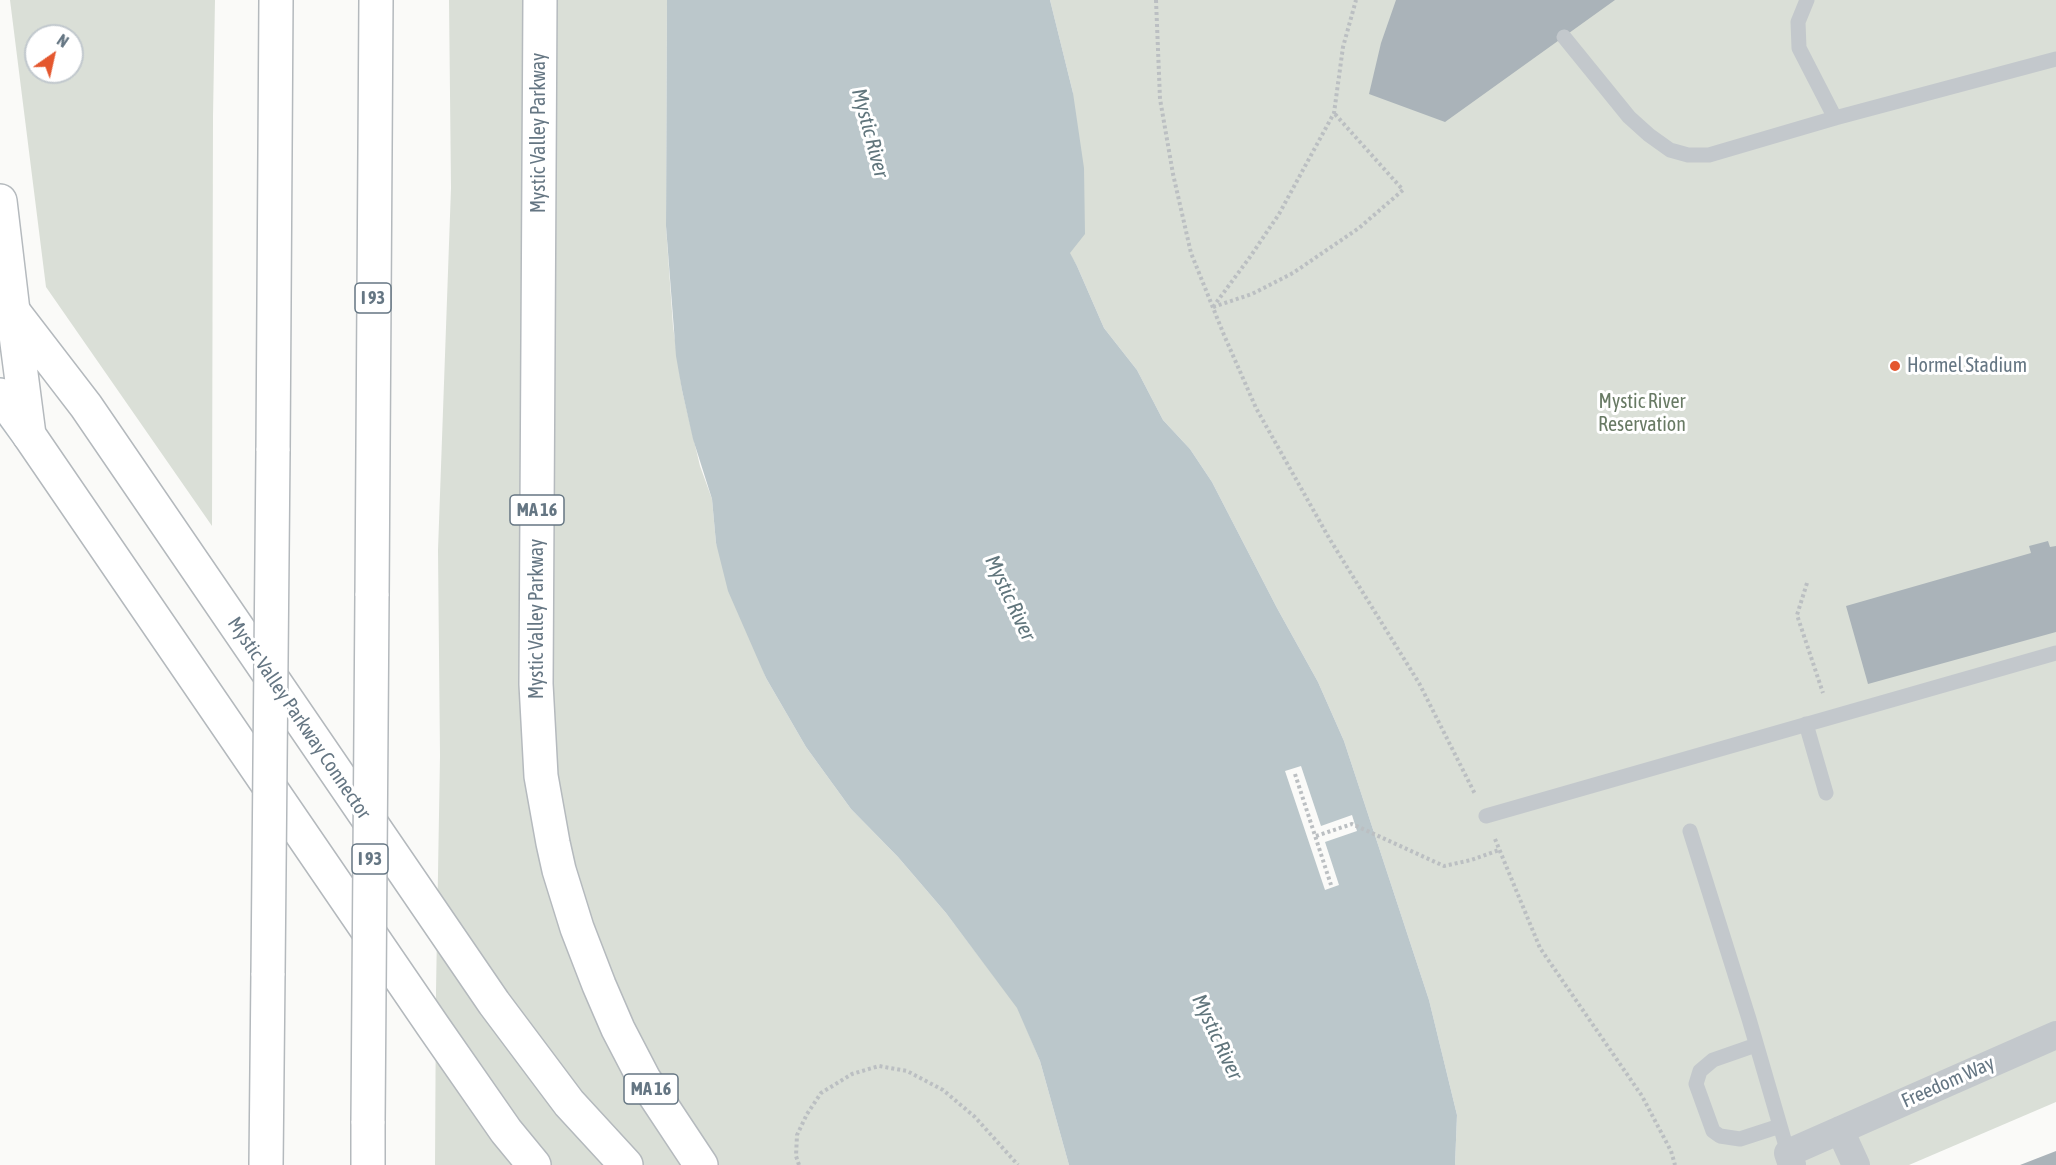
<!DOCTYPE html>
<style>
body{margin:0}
#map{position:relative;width:2056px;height:1165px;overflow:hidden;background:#fafaf8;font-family:"Asap Condensed",sans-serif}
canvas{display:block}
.north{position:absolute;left:24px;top:24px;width:60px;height:60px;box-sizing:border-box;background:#fff;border:2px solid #c1c8cd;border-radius:50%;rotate:34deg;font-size:16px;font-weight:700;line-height:24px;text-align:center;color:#657683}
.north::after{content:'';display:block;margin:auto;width:21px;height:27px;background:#e4572e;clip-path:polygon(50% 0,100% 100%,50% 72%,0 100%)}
</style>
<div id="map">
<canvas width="2056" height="1165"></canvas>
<div class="north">N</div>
</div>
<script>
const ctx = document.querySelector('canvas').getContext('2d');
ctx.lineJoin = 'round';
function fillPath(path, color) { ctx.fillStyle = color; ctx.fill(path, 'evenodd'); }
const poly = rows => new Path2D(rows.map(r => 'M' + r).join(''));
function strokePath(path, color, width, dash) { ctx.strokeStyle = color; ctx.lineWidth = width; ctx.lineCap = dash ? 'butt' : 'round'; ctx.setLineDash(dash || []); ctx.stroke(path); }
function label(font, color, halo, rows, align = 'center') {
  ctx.font = font + ' "Asap Condensed",sans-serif'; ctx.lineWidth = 6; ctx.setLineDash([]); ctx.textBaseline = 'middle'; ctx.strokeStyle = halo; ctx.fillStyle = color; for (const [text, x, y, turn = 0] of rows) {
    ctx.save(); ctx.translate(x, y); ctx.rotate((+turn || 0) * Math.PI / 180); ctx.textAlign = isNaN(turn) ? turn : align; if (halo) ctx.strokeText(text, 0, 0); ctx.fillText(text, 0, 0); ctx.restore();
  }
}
const green = poly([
 [10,0,215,0,213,116,212,526,46,287],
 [36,36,72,36,72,72,36,72],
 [449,0,667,0,666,226,673,326,682,390,700,466,712,499,716,543,766,678,806,747,851,809,898,857,946,913,1018,1008,1040,1061,1069,1165,435,1165,436,991,440,756,438,550,451,188],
 [1050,0,2056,0,2056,1102,1909,1165,1455,1165,1457,1115,1429,1000,1344,741,1318,682,1277,608,1212,482,1190,449,1163,420,1137,370,1104,328,1077,266,1069,253,1073,93]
]);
const water = poly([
 [667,0,1050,0,1073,93,1084,168,1085,234,1070,253,1077,266,1104,328,1137,370,1163,420,1190,449,1212,482,1277,608,1318,682,1344,741,1429,1000,1457,1115,1455,1165,1069,1165,1040,1061,1017,1008,946,913,898,857,851,809,806,747,766,678,728,591,716,543,712,499,693,439,682,390,676,356,666,226]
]);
const pier = poly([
 [1301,766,1321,826,1352,815,1357,831,1325,842,1339,885,1325,890,1285,771]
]);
const building = poly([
 [1396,0,1615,0,1445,122,1369,94,1381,43],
 [2048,541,2050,547,2056,546,2056,632,1868,684,1846,606,2031,553,2029,546],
 [2056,1151,2056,1165,2020,1165]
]);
const path = poly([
 [1156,0,1160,99,1173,174,1191,253,1224,335,1256,408,1329,538,1419,683,1475,794],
 [1213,307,1250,257,1279,214,1334,113,1343,47,1356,0],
 [1213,307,1252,294,1293,273,1359,228,1403,190,1334,113],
 [1807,583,1797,615,1823,693],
 [1295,774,1331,885],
 [1316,836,1352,824,1444,866,1471,860,1499,850],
 [1495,839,1540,948,1642,1096,1671,1151,1675,1165],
 [799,1165,796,1156,797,1135,807,1114,821,1093,852,1074,879,1066,907,1071,943,1090,975,1117,1018,1165]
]);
const service = poly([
 [1807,0,1798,22,1799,48,1835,118],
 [1564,37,1629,117,1649,135,1670,150,1688,155,1709,155,1835,118,2056,59],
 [1806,724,1826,793],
 [1486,816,2056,653],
 [1690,831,1749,1019,1788,1153],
 [1756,1045,1713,1060,1700,1071,1696,1084,1713,1131,1720,1136,1740,1139,1780,1126]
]);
const minor = poly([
 [1840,1130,1856,1165],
 [1792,1165,1788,1153,2056,1035]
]);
const secondary = poly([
 [0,395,29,435]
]);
const primary = poly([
 [540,0,536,684,541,776,553,843,559,870,577,928,599,985,618,1029,644,1079,701,1165],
 [0,201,13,311]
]);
const trunk = poly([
 [13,311,86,406,494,1003,569,1103,626,1165],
 [13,312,29,435,433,1026,506,1131,534,1165]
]);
const motorway = poly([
 [273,451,276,0],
 [372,596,376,0],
 [266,1165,268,973],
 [368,1165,368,1121]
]);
const motorwayBridge = poly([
 [268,973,273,451],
 [368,1121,372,596]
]);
const markers = [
 [1895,366,6,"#e4572e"]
];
const shields = [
 [373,298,36],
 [537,510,54],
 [370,859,36],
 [651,1089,54]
];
const shieldNames = [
 ["I 93",373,298],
 ["MA 16",537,510],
 ["I 93",370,859],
 ["MA 16",651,1089]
];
const streetNames = [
 ["Mystic Valley Parkway",539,133,-90],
 ["Mystic Valley Parkway",537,619,-90],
 ["Mystic Valley Parkway Connector",299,718,56],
 ["Freedom Way",1948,1082,-24]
];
const poiNames = [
 ["Hormel Stadium",1907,366]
];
const parkNames = [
 ["Mystic River",1642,402],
 ["Reservation",1642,425]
];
const waterNames = [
 ["Mystic River",870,133,75],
 ["Mystic River",1010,598,65],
 ["Mystic River",1217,1037,65]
];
fillPath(green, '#dadfd7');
fillPath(water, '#bbc7cb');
fillPath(pier, '#fafaf8');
fillPath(building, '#aab3b9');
strokePath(secondary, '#b3babf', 36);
strokePath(primary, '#b5babe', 36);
strokePath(trunk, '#b4b9bd', 36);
strokePath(motorway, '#b4b9bd', 36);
strokePath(path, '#bbbfc2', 4, [3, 3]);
strokePath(service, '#c3c8cc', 15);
strokePath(minor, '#c3c8cc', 28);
strokePath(secondary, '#fff', 33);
strokePath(primary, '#fff', 33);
strokePath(trunk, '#fff', 33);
strokePath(motorway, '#fff', 33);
strokePath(motorwayBridge, '#b4b9bd', 36, []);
strokePath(motorwayBridge, '#fff', 33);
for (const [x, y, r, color] of markers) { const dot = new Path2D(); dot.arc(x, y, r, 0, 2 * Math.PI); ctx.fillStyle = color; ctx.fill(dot); strokePath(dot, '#fff', 2); }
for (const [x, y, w] of shields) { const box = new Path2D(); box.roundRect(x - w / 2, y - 15, w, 30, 4.5); ctx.fillStyle = '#fff'; ctx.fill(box); strokePath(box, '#657683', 1.5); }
label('bold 18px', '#657683', null, shieldNames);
label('20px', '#657683', '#fff', streetNames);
label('20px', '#657683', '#fff', poiNames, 'left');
label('20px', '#687a64', '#fff', parkNames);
label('italic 21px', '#60757c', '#fff', waterNames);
</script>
